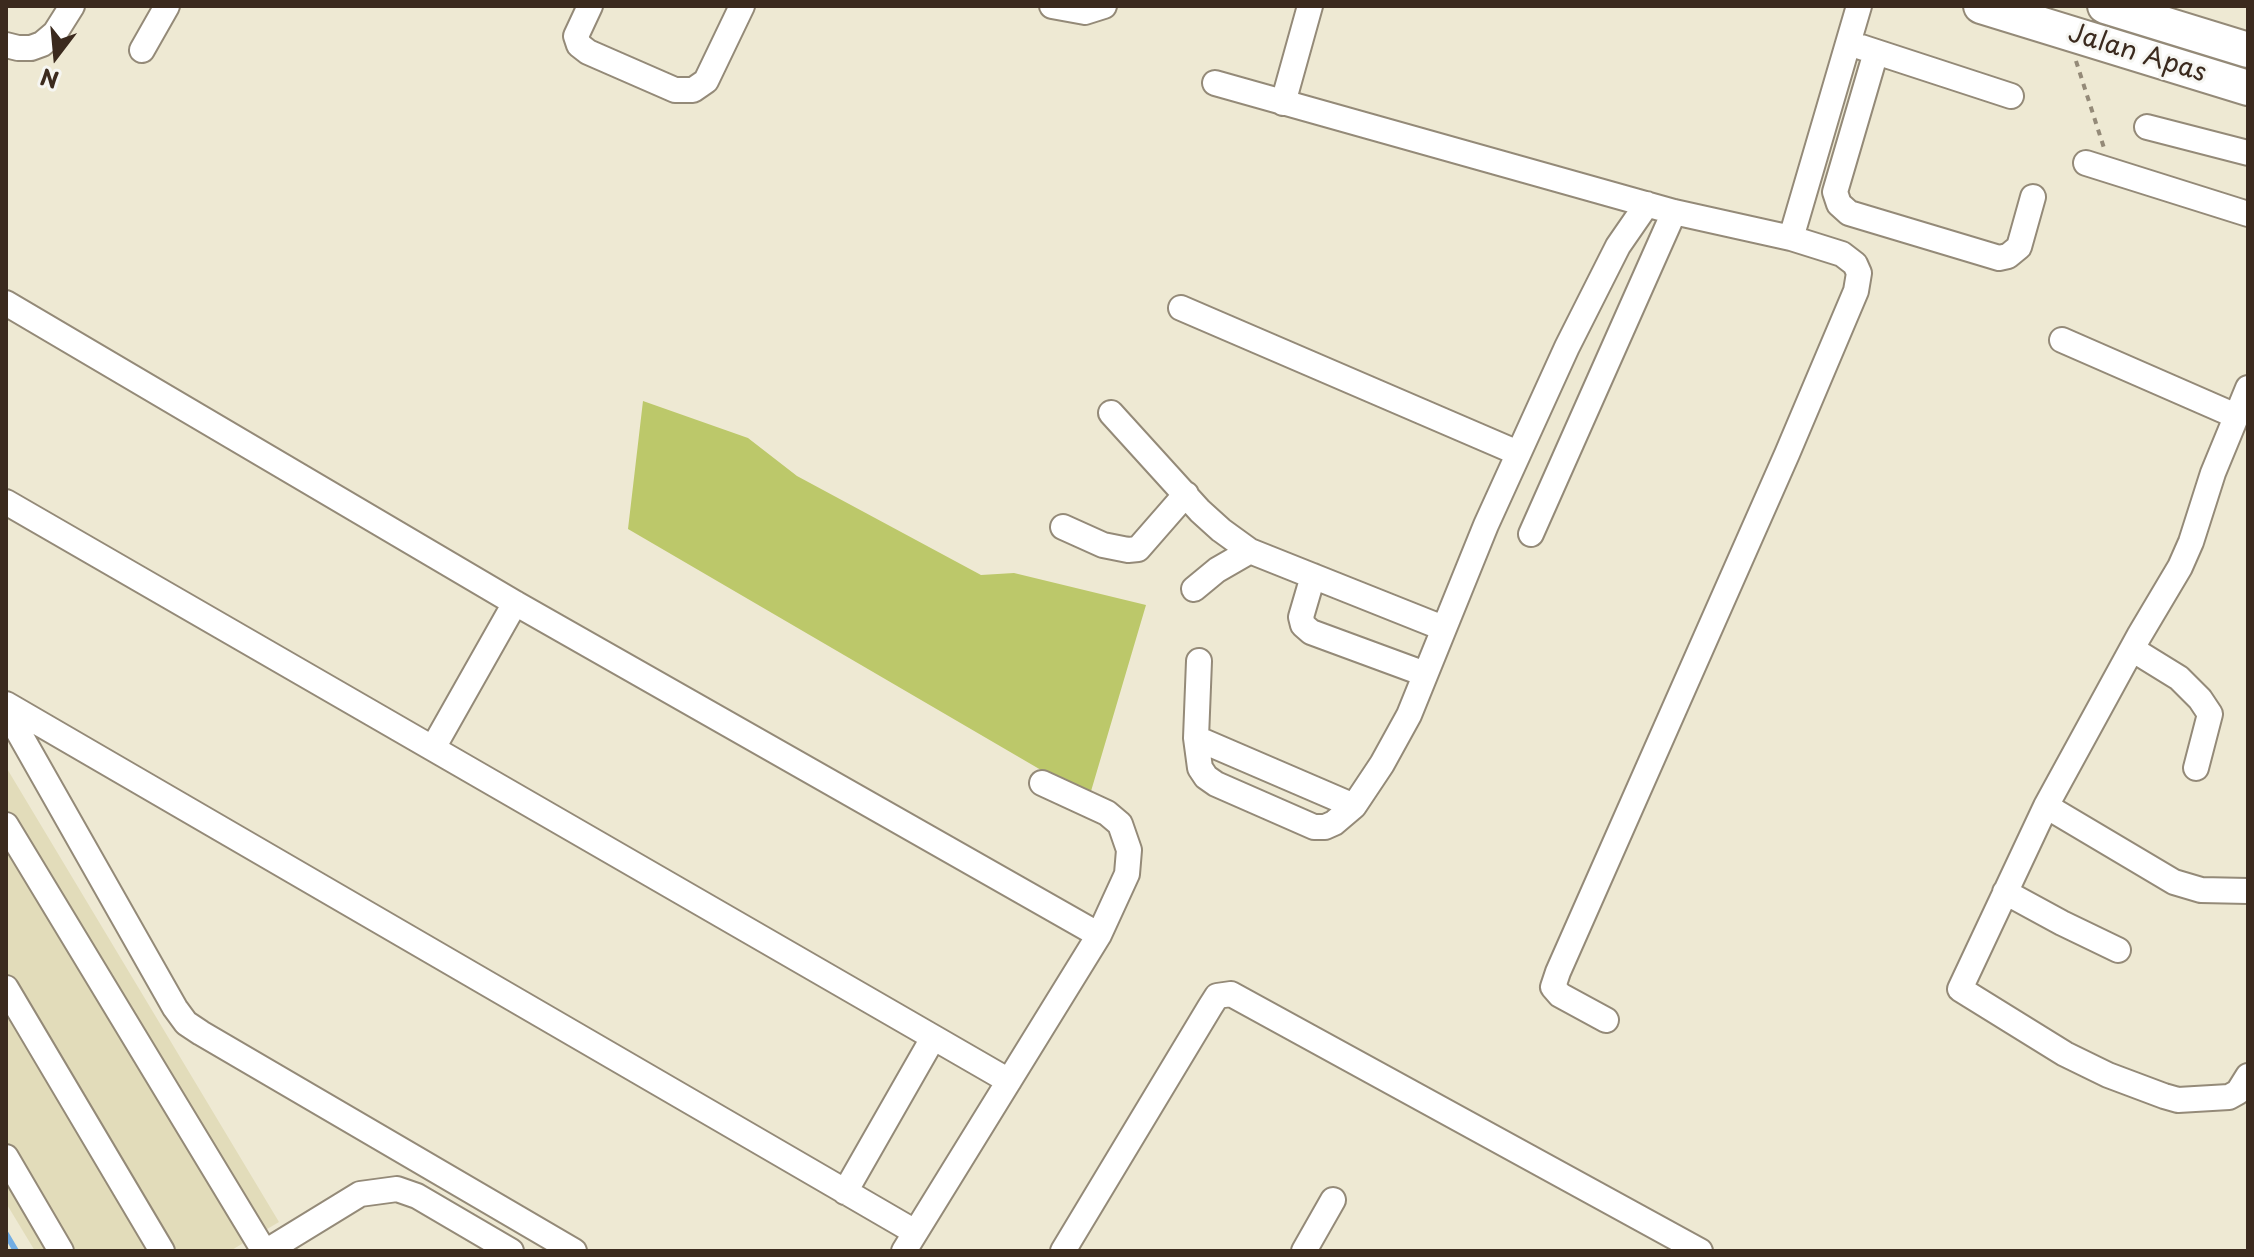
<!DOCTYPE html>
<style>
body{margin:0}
#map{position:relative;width:2254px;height:1257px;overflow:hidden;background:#eee9d3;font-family:"Playpen Sans",sans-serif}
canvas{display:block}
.frame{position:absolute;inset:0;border:8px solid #3b2a1e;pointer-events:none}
.north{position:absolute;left:16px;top:16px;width:80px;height:80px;-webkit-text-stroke:6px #f6f6f2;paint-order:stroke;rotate:196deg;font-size:22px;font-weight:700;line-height:32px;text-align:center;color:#3b2a1e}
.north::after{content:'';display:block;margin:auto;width:28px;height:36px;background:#3b2a1e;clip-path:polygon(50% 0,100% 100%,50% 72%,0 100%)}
</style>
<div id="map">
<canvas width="2254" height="1257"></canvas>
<div class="frame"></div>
<div class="north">N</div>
</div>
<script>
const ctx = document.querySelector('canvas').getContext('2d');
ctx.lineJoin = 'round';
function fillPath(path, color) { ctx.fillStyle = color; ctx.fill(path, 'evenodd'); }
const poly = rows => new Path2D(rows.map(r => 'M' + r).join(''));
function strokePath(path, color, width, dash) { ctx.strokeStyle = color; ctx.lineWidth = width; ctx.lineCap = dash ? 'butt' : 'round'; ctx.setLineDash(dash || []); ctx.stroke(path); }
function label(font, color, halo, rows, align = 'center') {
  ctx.font = font + ' "Playpen Sans",sans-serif'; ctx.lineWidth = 6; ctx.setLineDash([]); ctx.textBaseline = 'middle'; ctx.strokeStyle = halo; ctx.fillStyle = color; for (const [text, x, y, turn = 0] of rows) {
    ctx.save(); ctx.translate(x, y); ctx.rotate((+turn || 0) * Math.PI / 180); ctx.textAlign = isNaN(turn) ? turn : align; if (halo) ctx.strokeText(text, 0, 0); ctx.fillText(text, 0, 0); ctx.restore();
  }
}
const built = poly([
 [6,767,279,1222,230,1251,35,1251,6,1203]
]);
const green = poly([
 [643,401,748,438,797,476,981,575,1014,573,1146,605,1089,798,628,529]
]);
const stream = poly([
 [6,1234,16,1251]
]);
const path = poly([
 [2076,61,2104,148]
]);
const minor = poly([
 [590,6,576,36,579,45,588,52,675,90,693,90,706,81,742,6],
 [1052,6,1085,12,1104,6],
 [6,45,18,48,31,48,42,44,55,33,72,6],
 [1861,47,2011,96],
 [142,50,167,6],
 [1876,52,1835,192,1839,204,1849,213,1999,258,2008,256,2019,247,2033,197],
 [1215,83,1674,212,1791,238,1842,254,1855,264,1859,273,1856,291,1787,454,1558,972,1553,987,1560,995,1606,1020],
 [1283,103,1310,6],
 [2147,127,2248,153],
 [2086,163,2248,214],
 [1791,238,1859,6],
 [6,303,515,603,1099,935],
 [1181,308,1518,453],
 [2062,340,2236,416],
 [2248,388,2213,473,2191,542,2180,567,2139,636,2046,806,1960,989,2065,1054,2108,1075,2164,1096,2178,1100,2229,1097,2238,1092,2248,1076],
 [1111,413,1200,511,1221,530,1250,551,1443,628],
 [6,502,1009,1081],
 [1063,527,1103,545,1128,550,1138,549,1186,494],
 [1531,534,1674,212],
 [1313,576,1301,617,1303,625,1311,632,1425,674],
 [1194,589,1217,570,1250,551],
 [2132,649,2179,678,2200,699,2210,714,2196,768],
 [1199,661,1196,738,1200,768,1206,777,1216,784,1314,827,1325,827,1334,823,1354,806,1382,764,1409,715,1486,525,1567,347,1618,246,1647,204],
 [6,704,915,1232],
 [6,710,175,1008,186,1023,201,1033,574,1251],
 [1196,738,1354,806],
 [433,748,515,603],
 [2046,806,2174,882,2201,890,2248,891],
 [6,825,264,1251],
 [2005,892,2062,923,2118,950],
 [6,988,162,1251],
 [6,1157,61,1251],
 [845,1192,933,1038],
 [267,1251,360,1194,397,1189,417,1196,511,1251],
 [904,1251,1099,935,1127,874,1129,850,1120,824,1107,813,1042,783],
 [1063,1251,1210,1007,1217,996,1231,994,1700,1251],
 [1304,1251,1333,1200]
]);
const highway = poly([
 [1981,6,2248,88],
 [2105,6,2248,50]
]);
const streetNames = [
 ["Jalan Apas",2137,54,17]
];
fillPath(built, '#e2dcba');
fillPath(green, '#bcc86a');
strokePath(stream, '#73ade3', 6);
strokePath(minor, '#948a78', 28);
strokePath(highway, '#948a78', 38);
strokePath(path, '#948a78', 4, [6, 6]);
strokePath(minor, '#fff', 24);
strokePath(highway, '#fff', 34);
label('26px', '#3b2a1e', '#f6f6f2', streetNames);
</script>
